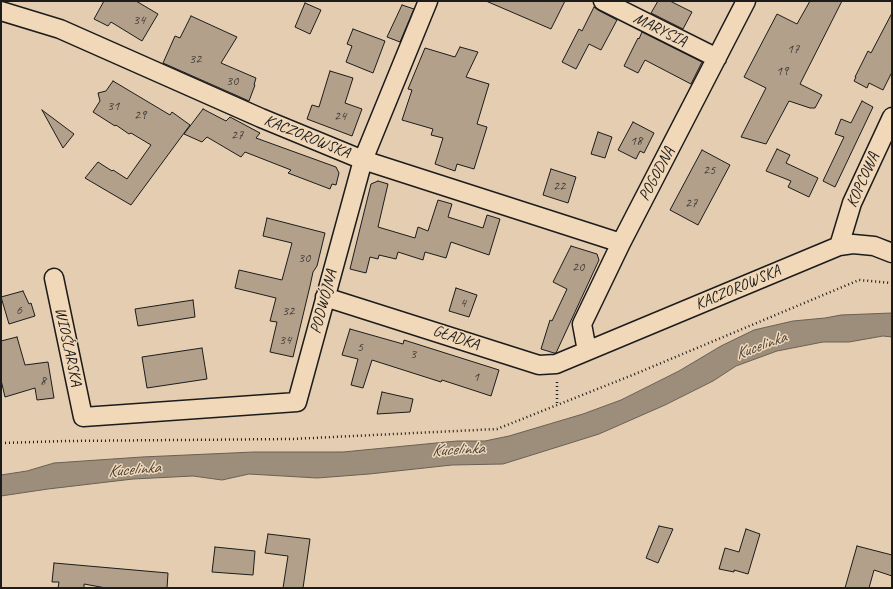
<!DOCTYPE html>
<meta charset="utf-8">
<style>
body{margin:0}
#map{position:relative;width:893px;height:589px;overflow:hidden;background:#e4cdb0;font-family:Caveat,sans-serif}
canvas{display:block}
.frame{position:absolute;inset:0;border:2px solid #1c1c1c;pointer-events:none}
</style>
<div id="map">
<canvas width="893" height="589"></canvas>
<div class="frame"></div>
</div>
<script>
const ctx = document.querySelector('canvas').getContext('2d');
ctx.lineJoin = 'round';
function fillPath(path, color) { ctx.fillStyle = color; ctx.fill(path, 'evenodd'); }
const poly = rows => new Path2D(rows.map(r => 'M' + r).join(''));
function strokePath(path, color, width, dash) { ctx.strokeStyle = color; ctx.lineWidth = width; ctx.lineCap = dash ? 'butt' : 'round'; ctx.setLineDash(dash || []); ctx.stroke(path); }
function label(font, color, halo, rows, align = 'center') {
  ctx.font = font + ' Caveat,sans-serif'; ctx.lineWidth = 3; ctx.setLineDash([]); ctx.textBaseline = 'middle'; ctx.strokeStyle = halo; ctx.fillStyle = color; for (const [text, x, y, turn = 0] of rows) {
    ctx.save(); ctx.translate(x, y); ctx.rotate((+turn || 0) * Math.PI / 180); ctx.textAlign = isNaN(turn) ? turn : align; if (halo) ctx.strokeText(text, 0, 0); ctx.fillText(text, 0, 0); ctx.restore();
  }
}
const water = poly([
 [892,313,892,337,883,336,849,342,823,342,777,351,736,366,713,381,665,405,599,434,503,464,452,465,369,474,317,478,249,474,222,480,193,476,133,479,48,489,1,496,1,475,27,471,54,463,142,457,254,452,343,452,457,441,485,441,509,436,583,414,621,400,679,371,721,346,754,330,793,321,825,318,841,315,892,313]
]);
const building = poly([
 [104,1,136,1,158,14,142,41,111,22,108,26,94,19,104,1],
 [486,1,565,1,551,29,486,1],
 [658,1,670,1,692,12,683,29,651,13,658,1],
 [810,1,842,1,800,84,822,95,815,108,810,108,789,101,766,144,741,137,766,88,744,77,777,14,797,24,810,1],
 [305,3,321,10,310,34,295,27,305,3],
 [402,5,414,9,400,42,387,37,402,5],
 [594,7,598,10,617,20,601,50,589,44,576,69,562,62,579,29,582,31,594,7],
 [892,13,892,72,883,90,869,83,867,88,854,81,856,77,855,77,868,51,871,53,892,13],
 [191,16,237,37,221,63,256,78,254,85,255,85,249,101,163,63,175,36,180,38,191,16],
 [353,29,385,41,373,73,346,62,352,46,347,44,353,29],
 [642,32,702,62,691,84,645,60,638,73,624,66,638,38,639,39,642,32],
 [460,47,478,52,466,77,489,84,477,124,487,127,474,169,457,164,455,171,435,164,443,138,431,135,433,129,402,120,412,90,408,89,425,48,455,57,460,47],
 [330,71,353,78,345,103,362,109,352,136,307,119,312,105,319,107,330,71],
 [113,81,170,115,172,112,190,125,131,205,85,178,98,162,112,171,113,170,127,179,151,145,131,133,129,134,116,125,115,126,93,112,100,101,98,93,106,91,113,81],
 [862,101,873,107,835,187,823,181,844,137,835,134,841,119,851,123,862,101],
 [203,109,226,121,230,117,260,133,256,138,336,167,339,173,336,185,332,184,330,189,288,173,291,170,245,152,241,157,207,137,202,142,184,134,203,109],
 [42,110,74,134,63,148,42,110],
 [633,122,654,133,644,153,640,151,636,159,618,150,633,122],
 [598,132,612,137,605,158,591,154,598,132],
 [777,149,790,155,786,163,818,178,809,197,788,187,791,181,766,171,777,149],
 [702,150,730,165,698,225,670,210,702,150],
 [551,169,576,177,568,203,543,195,551,169],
 [378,181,388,184,378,227,415,238,418,227,428,231,438,200,452,204,448,217,483,228,487,215,500,219,489,255,451,242,446,258,425,252,423,260,398,252,396,259,379,255,378,259,370,257,366,273,350,269,371,184,378,181],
 [267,218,325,233,317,266,313,272,310,286,293,357,270,352,277,322,270,321,276,298,235,288,239,270,282,280,292,243,263,236,267,218],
 [571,246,597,254,599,260,556,353,554,353,541,349,550,320,552,321,567,289,553,282,571,246],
 [456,288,477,295,469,317,449,311,456,288],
 [23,291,29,304,31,303,35,316,9,324,1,297,23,291],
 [193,300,195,317,138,326,135,309,193,300],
 [350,329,403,344,404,340,499,370,491,396,442,380,441,382,372,360,363,388,351,385,358,359,342,355,350,329],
 [17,337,25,365,48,362,54,398,37,400,35,388,5,397,1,380,1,341,17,337],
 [202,348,207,379,147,388,142,357,202,348],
 [382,392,413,399,410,412,377,414,382,392],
 [659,526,673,529,658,563,646,558,659,526],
 [746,529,760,534,748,574,734,570,734,572,719,569,725,548,739,552,746,529],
 [268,534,310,539,303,588,283,588,288,556,265,553,268,534],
 [857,546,892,555,892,576,874,570,869,588,845,588,857,546],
 [215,547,255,551,253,575,212,572,215,547],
 [54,563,168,573,167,588,106,588,84,584,84,588,58,588,59,582,52,582,54,563]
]);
const path = poly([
 [557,382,557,405],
 [1,443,66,441,292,439,497,429,635,374,859,280,892,283]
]);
const minor = poly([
 [603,1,717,58],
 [1,11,60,29,261,118,363,160,621,243],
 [839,246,852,203,892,117],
 [54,278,83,417,297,402,363,160,428,1],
 [325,297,539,365,556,364,839,246,853,244,874,246,892,253],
 [587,351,582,324,621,243,746,1]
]);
const numberNames = [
 ["34",139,20],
 ["17",793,49],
 ["32",195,59],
 ["19",782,71],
 ["30",232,81],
 ["31",113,106],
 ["29",140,115],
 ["24",340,116],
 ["27",237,135],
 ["18",636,141],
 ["25",709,170],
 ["22",559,186],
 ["27",691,203],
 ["30",304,258],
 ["20",578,267],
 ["4",463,303],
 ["6",19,310],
 ["32",288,311],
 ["34",285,340],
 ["5",360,347],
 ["3",413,354],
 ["1",476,377],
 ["8",43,381]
];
const streetNames = [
 ["MARYSIA",660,30,26],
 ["KACZOROWSKA",307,137,22],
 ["POGODNA",657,174,-62],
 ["KOPCOWA",863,180,-66],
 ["KACZOROWSKA",738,288,-23],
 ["PODWÓJNA",324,302,-75],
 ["GŁADKA",456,338,18],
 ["WIOŚLARSKA",68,347,78]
];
const waterNames = [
 ["Kucelinka",761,346,-20],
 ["Kucelinka",458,450,-3],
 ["Kucelinka",134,470,-5]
];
fillPath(water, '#9d8e7b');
strokePath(water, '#696055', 1);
fillPath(building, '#b2a08b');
strokePath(building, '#1c1c1c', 1);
strokePath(minor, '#1c1c1c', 21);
strokePath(path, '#1c1c1c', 2.5, [1, 3]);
strokePath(minor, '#f1d8b9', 18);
label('14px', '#423d38', null, numberNames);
label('16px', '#1c1c1c', '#f1d8b9', streetNames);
label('italic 17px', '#49443d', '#f1d8b9', waterNames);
</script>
